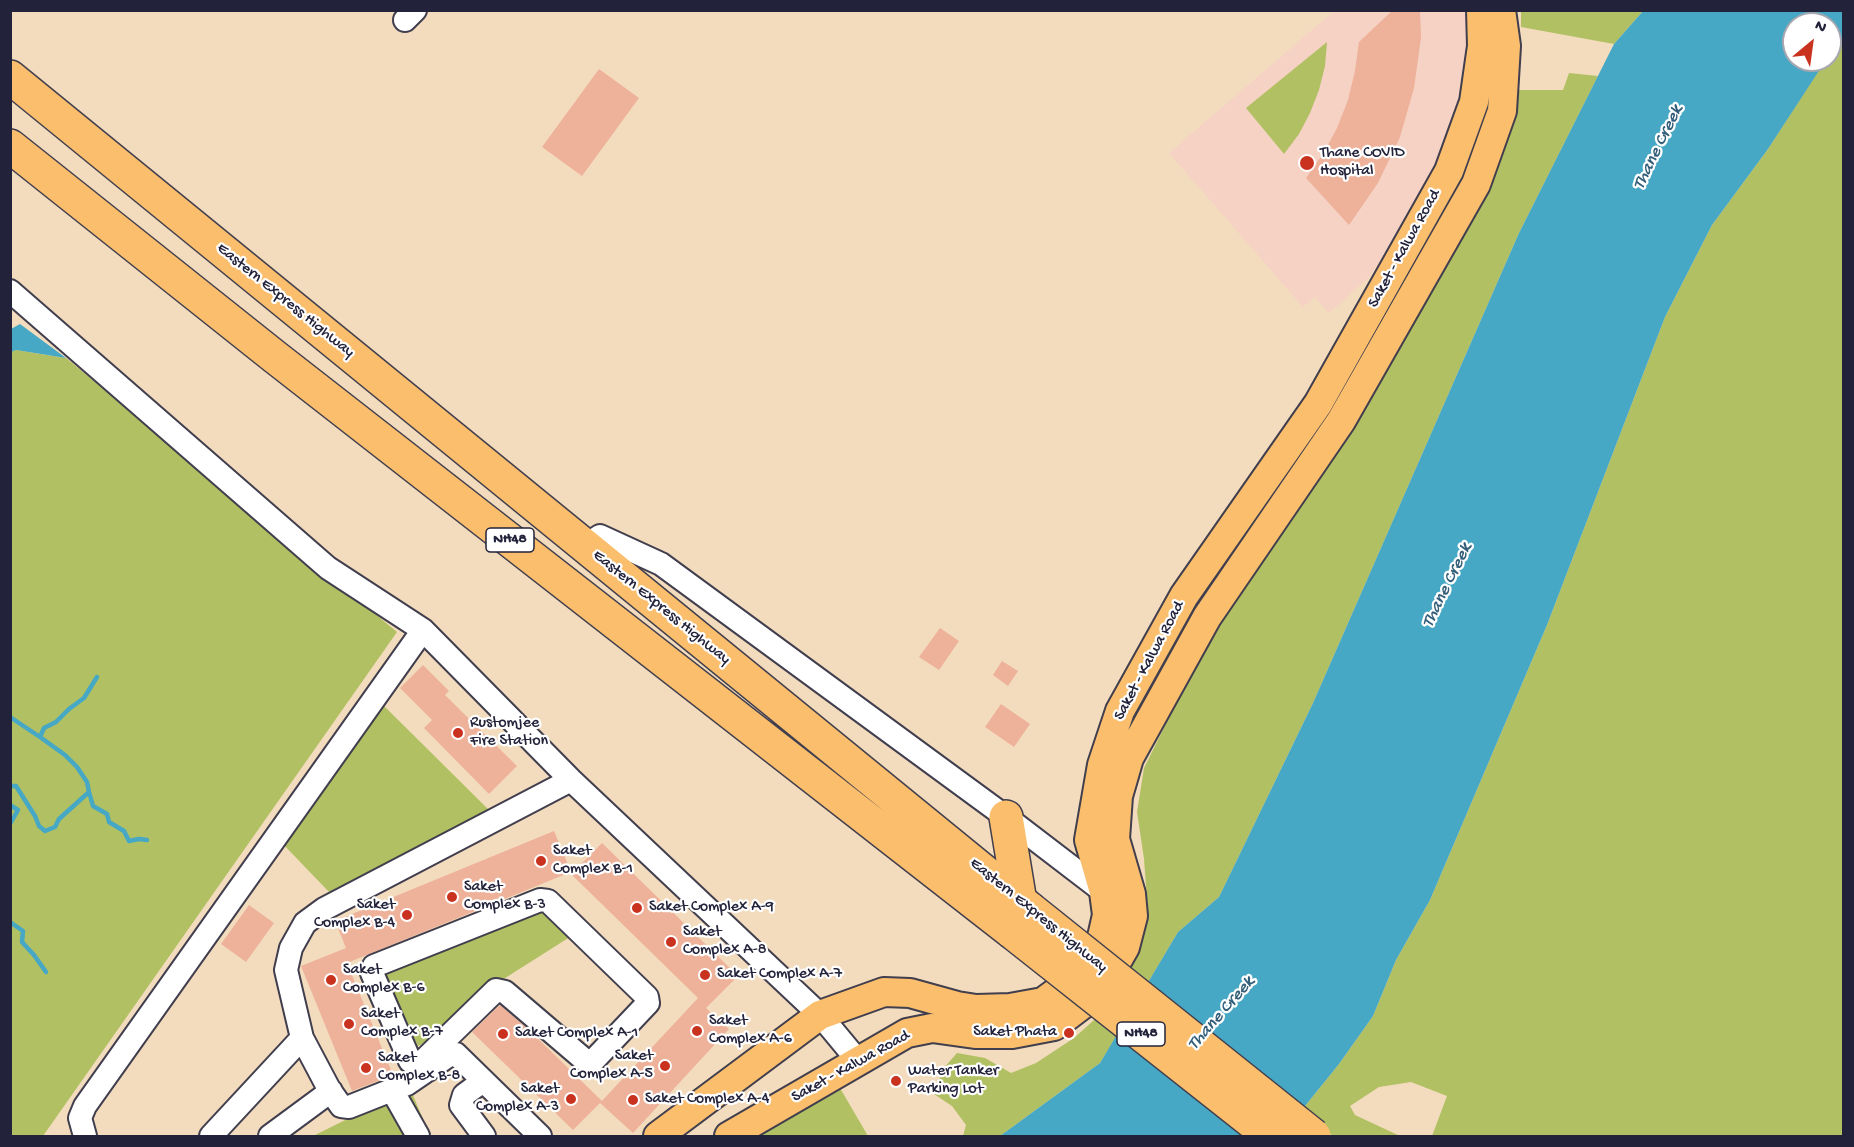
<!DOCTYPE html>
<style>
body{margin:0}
#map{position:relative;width:1854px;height:1147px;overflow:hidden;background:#f3dcbd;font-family:"Gochi Hand",sans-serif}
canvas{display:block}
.frame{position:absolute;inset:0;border:12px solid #22223b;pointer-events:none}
.north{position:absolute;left:1782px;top:12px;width:60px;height:60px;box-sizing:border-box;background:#fff;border:2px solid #a7a7b1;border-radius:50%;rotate:29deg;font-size:16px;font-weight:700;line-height:24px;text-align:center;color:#22223b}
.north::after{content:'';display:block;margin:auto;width:21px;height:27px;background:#c8321e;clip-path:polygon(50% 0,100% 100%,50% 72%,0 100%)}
</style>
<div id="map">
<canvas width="1854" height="1147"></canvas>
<div class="frame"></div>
<div class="north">N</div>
</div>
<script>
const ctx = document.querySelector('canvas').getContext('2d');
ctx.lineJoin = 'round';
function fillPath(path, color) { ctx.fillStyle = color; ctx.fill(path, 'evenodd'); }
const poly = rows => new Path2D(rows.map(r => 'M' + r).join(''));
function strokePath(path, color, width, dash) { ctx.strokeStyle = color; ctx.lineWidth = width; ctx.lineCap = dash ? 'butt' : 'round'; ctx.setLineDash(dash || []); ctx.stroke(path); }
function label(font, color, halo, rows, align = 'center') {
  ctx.font = font + ' "Gochi Hand",sans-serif'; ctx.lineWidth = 4.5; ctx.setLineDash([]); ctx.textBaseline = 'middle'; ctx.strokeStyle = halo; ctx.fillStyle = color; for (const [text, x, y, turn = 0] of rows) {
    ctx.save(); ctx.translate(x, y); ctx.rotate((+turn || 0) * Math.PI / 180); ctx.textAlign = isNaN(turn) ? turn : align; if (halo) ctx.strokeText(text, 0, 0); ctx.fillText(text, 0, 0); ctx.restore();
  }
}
const built = poly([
 [1334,11,1471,11,1469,74,1453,121,1431,174,1397,242,1366,280,1329,313,1315,297,1303,307,1169,153]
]);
const green = poly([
 [1521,11,1643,11,1614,44,1521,27],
 [1843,38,1843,1136,1432,1136,1447,1096,1411,1082,1379,1087,1350,1106,1355,1115,1400,1136,1333,1136,1301,1111,1339,1064,1373,1016,1396,960,1430,900,1547,625,1665,317,1712,225,1768,149,1822,65,1826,60,1830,60,1830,55],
 [1327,42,1325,66,1319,90,1310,113,1299,134,1284,154,1246,108],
 [1569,73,1598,76,1519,233,1313,703,1219,897,1178,932,1146,986,1127,971,1138,947,1148,913,1144,859,1137,812,1144,768,1214,627,1501,151,1519,90,1563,90],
 [16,350,66,358,397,632,43,1136,11,1136,10,352],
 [380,702,489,810,330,893,280,841],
 [542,910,573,935,491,987,436,1038,418,1046,381,969],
 [1103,1012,1122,1027,1100,1063,1000,1136,963,1136,966,1125,952,1106,934,1094,943,1069,957,1053,985,1058,1011,1073,1036,1063,1074,1038],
 [410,1088,430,1136,313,1136],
 [840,1088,868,1136,755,1136]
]);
const water = poly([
 [1643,11,1843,11,1843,38,1830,55,1830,24,1794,24,1794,60,1826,60,1768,149,1712,225,1665,317,1547,625,1430,900,1396,960,1373,1016,1339,1064,1301,1111,1278,1136,1000,1136,1100,1063,1178,932,1219,897,1313,703,1519,233,1614,44],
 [20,324,66,358,16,350,11,352,11,329]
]);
const stream = poly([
 [10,717,40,737],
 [10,786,16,786,35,816,39,826,45,831,55,827,59,819,89,792,87,782,77,767,65,755,40,737,44,728,56,722,69,709,84,698,97,677],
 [89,792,93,806,107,814,109,822,124,831,129,841,139,839,147,840],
 [10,805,18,810,10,824],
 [10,922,23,931,22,942,34,955,46,972]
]);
const building = poly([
 [1393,10,1420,10,1421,38,1414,88,1400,137,1378,183,1349,225,1306,178,1323,154,1337,128,1348,100,1355,71,1359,42],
 [599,69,639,98,582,176,542,147],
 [940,628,959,641,939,670,919,657],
 [1002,661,1018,671,1008,686,993,675],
 [423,665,449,691,445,695,517,766,489,794,424,728,432,720,400,688],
 [1001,704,1030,724,1014,747,985,727],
 [554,831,571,872,347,963,393,1075,352,1091,301,966,346,948,335,921],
 [602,843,738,976,706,1008,729,1029,633,1133,600,1103,698,998,571,874],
 [249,905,274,923,246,962,221,944],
 [500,1005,530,1031,602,1101,573,1130,472,1032]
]);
const minor = poly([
 [405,20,415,10],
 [10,291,328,568,423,630,571,780,820,1015,859,1062],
 [585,546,600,536,661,564,1006,817,1104,892,1109,892],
 [302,1038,329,1089,341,1106,349,1107,407,1084,451,1054,456,1054,540,1136],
 [418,1066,496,990,505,992,587,1062,593,1061,648,1003,647,997,548,901,540,900,374,966,372,973,410,1061,418,1066,428,1070],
 [483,1081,464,1095,461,1105,484,1136],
 [392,1090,418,1136],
 [85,1136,80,1118,85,1106,423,630],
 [211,1136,302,1038,286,970,291,948,305,923,324,909,571,780],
 [270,1136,331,1091]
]);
const major = poly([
 [658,1136,820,1015,884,992,910,993,957,1006,976,1009,1010,1008,1043,1002,1070,982,1088,961,1102,937,1107,915,1104,892,1089,840,1102,765,1120,711,1184,596,1318,404,1449,171,1474,102,1482,46,1481,10],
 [729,1136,907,1033,932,1028,975,1034,1012,1034,1054,1026,1087,1001,1109,975,1125,947,1133,916,1131,894,1115,839,1118,796,1129,758,1207,617,1341,421,1476,184,1502,111,1506,46,1501,10]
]);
const highway = poly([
 [10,77,1030,909],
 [10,146,275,357,1012,932],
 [1006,817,1020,902]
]);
const highwayBridge = poly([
 [1030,909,1314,1136],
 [1012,932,1270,1136]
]);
const markers = [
 [1307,163,8,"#c8321e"],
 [458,733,6,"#c8321e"],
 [541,861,6,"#c8321e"],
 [452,897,6,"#c8321e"],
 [637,908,6,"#c8321e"],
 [407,915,6,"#c8321e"],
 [671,942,6,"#c8321e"],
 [705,975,6,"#c8321e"],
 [331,980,6,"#c8321e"],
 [349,1024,6,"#c8321e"],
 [697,1031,6,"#c8321e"],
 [1069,1033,6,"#c8321e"],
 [503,1034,6,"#c8321e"],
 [665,1066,6,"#c8321e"],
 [366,1068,6,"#c8321e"],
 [896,1081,6,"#c8321e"],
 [571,1099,6,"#c8321e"],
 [633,1100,6,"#c8321e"]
];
const shields = [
 [510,540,48],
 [1141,1034,48]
];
const shieldNames = [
 ["NH48",510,540],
 ["NH48",1141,1034]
];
const poiNames = [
 ["Thane COVID",1320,154],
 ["Hospital",1320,172],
 ["Rustomjee",470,724],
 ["Fire Station",470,742],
 ["Saket",553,852],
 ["Complex B-1",553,870],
 ["Saket",464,888],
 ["Complex B-3",464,906],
 ["Saket",395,906,"right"],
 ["Complex B-4",395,924,"right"],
 ["Saket Complex A-9",649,908],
 ["Saket",683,933],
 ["Complex A-8",683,951],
 ["Saket",343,971],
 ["Complex B-6",343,989],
 ["Saket Complex A-7",717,975],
 ["Saket",361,1015],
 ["Complex B-7",361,1033],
 ["Saket",709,1022],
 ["Complex A-6",709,1040],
 ["Saket Phata",1057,1033,"right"],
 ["Saket Complex A-1",515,1034],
 ["Saket",653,1057,"right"],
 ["Complex A-5",653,1075,"right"],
 ["Saket",378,1059],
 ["Complex B-8",378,1077],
 ["Water Tanker",908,1072],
 ["Parking Lot",908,1090],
 ["Saket",559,1090,"right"],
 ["Complex A-3",559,1108,"right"],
 ["Saket Complex A-4",645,1100]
];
const streetNames = [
 ["Saket - Kalwa Road",1405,249,-61],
 ["Eastern Express Highway",285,301,39],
 ["Eastern Express Highway",661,608,39],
 ["Saket - Kalwa Road",1150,661,-62],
 ["Eastern Express Highway",1038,916,39],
 ["Saket - Kalwa Road",851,1067,-29]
];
const waterNames = [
 ["Thane Creek",1659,148,-64],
 ["Thane Creek",1448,586,-64],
 ["Thane Creek",1222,1014,-49]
];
fillPath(built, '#f6d2c5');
fillPath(green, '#b1c062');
fillPath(water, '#46a8c5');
strokePath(stream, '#46a8c5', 4.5);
fillPath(building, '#eeb199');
strokePath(minor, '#413e4e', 26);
strokePath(major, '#413e4e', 32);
strokePath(highway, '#413e4e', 36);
strokePath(minor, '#fff', 22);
strokePath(major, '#fabe6d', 28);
strokePath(highway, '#fabe6d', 33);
strokePath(highwayBridge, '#413e4e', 36, []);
strokePath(highwayBridge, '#fabe6d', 33);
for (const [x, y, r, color] of markers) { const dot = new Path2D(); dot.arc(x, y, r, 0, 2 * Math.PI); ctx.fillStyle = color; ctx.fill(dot); strokePath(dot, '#fff', 2); }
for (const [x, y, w] of shields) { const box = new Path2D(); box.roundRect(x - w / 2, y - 12, w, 24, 4.5); ctx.fillStyle = '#fff'; ctx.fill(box); strokePath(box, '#22223b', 1.5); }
label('bold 15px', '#22223b', null, shieldNames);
label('16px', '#22223b', '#fff', poiNames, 'left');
label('16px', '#22223b', '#fff', streetNames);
label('italic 18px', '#325e79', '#fff', waterNames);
</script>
